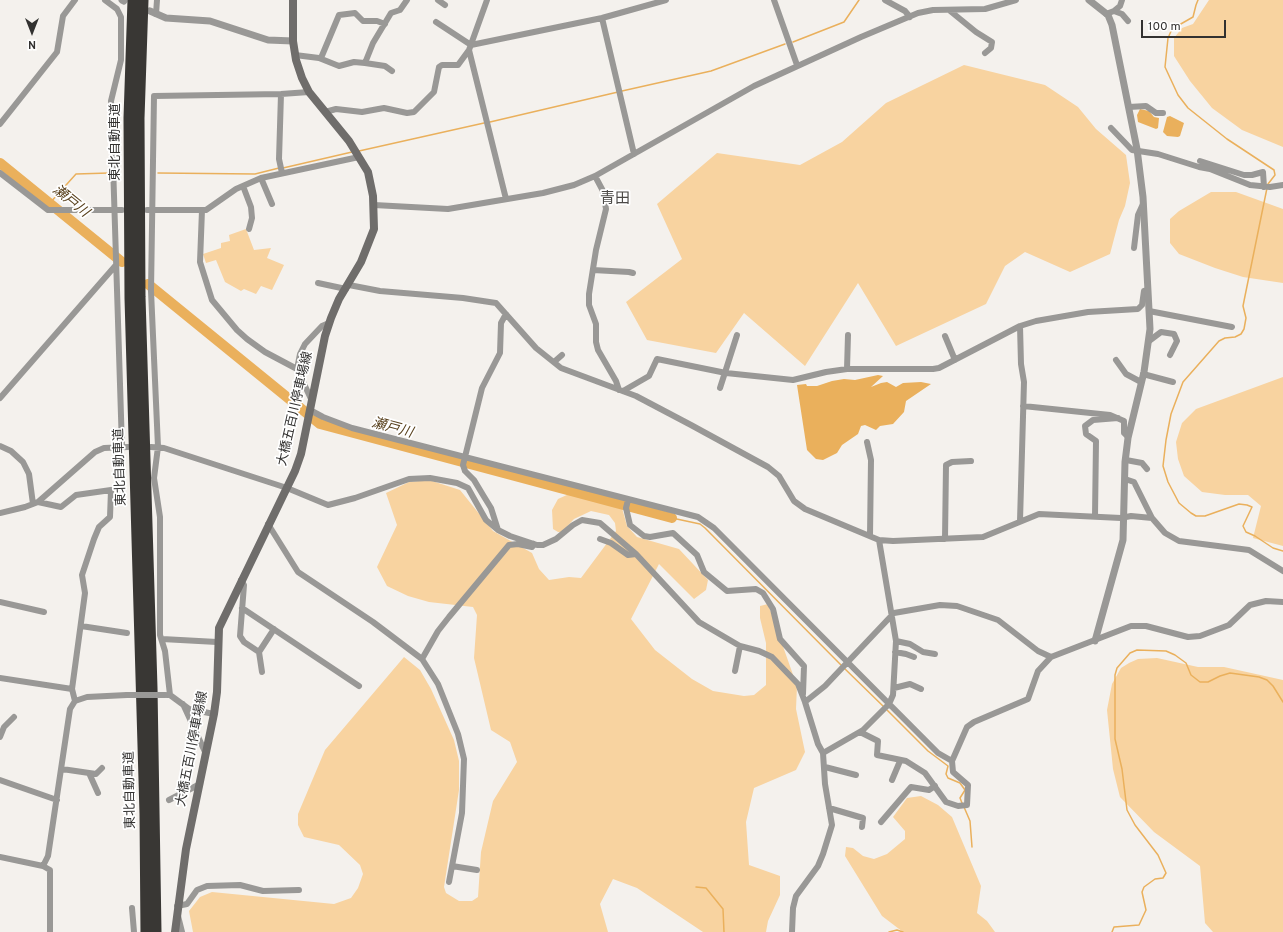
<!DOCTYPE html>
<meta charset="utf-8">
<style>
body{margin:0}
#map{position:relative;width:1283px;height:932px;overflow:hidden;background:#f4f1ed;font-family:Overpass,sans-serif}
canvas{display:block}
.north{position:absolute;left:12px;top:12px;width:40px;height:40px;-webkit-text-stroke:3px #fff;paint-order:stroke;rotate:180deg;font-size:11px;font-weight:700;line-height:16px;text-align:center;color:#323130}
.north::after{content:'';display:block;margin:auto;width:14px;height:18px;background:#323130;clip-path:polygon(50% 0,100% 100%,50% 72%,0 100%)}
.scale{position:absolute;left:1141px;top:20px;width:85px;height:18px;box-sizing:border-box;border:2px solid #323130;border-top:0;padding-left:5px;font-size:12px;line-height:14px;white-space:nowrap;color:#323130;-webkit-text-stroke:3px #fff;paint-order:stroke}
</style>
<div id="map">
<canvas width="1283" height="932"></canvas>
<div class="north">N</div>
<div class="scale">100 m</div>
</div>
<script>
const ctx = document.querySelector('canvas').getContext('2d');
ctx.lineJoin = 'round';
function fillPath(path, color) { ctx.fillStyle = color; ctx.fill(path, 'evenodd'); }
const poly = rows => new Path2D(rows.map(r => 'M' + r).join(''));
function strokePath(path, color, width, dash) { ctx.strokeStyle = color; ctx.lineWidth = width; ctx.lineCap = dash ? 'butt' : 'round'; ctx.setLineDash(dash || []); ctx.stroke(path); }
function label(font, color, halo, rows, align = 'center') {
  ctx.font = font + ' Overpass,"Noto Sans JP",sans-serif'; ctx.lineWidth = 3.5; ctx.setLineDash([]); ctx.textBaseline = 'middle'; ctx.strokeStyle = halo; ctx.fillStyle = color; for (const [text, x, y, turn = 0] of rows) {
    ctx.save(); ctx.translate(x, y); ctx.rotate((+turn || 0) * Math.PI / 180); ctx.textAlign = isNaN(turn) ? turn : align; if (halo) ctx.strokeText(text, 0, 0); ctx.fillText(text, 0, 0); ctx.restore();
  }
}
const green = poly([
 [1209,0,1283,0,1283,147,1242,130,1212,108,1190,81,1174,56,1174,38,1182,28,1193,24],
 [964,65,1045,85,1078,107,1096,129,1126,155,1130,183,1125,206,1119,220,1110,254,1070,272,1025,252,1005,266,986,304,896,346,858,283,805,366,744,313,716,353,647,340,626,302,682,259,657,204,717,153,800,165,842,142,886,103],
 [1211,192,1236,192,1283,209,1283,283,1243,277,1215,268,1179,254,1170,243,1170,219,1179,211],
 [246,229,254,250,271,248,267,258,284,265,272,290,261,286,256,294,244,289,241,291,225,282,216,260,206,263,203,254,221,248,221,243,230,241,229,235],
 [1283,377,1283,546,1253,538,1261,506,1248,495,1225,495,1202,492,1184,476,1178,459,1176,442,1182,423,1196,409],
 [429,480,460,490,493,531,532,553,539,569,549,580,569,577,581,578,616,531,615,523,609,515,591,511,574,519,562,532,558,532,553,529,552,510,558,499,569,494,622,508,627,526,637,537,679,549,708,580,706,590,694,599,659,564,631,619,655,650,692,679,713,691,744,696,754,695,766,685,766,643,760,618,760,606,768,604,797,686,796,709,805,752,796,770,754,788,746,822,749,865,780,876,780,895,768,921,766,932,703,932,637,888,613,879,600,904,608,932,193,932,189,911,200,897,212,892,334,904,351,898,358,888,363,874,360,865,339,845,304,837,298,825,298,814,325,750,404,657,420,670,431,689,454,740,459,761,459,790,444,887,446,893,459,901,472,901,478,897,481,852,493,801,517,762,510,742,491,730,474,658,477,615,473,607,429,602,408,596,387,586,377,567,397,525,386,493,409,482],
 [1157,658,1198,667,1224,667,1283,680,1283,932,1213,932,1205,923,1200,866,1154,832,1120,797,1113,769,1107,710,1112,684,1121,668,1129,663,1138,659],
 [921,796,938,805,952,817,981,886,977,913,987,921,995,932,903,932,882,916,845,856,846,847,853,848,863,856,874,859,887,854,905,839,905,831,893,817,907,798]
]);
const water = poly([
 [1140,109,1149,111,1154,117,1159,118,1158,128,1156,129,1138,122,1137,115],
 [1170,116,1184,123,1180,136,1178,137,1167,136,1163,132,1167,117],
 [878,375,883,376,871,387,881,383,887,382,896,387,903,383,921,382,931,384,906,401,904,412,893,424,880,426,876,430,865,425,861,426,858,434,842,445,837,453,823,460,816,459,807,450,797,385,806,384,807,386,817,386,832,381,844,379,855,380]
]);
const stream = poly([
 [1198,0,1196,5,1193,17,1172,29,1168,38,1165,67,1178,95,1188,108,1227,139,1274,170,1275,175,1268,184],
 [793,42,844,22,859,0],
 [622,91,711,71,785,44],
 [490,122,618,92],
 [359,151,484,123],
 [283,168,352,152],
 [158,173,255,174,279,168],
 [1267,188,1245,296,1243,306,1246,318,1244,329,1241,334,1235,337,1225,338,1219,341,1183,382,1171,414,1166,440,1163,466,1168,482,1179,503,1191,513,1196,516,1205,516,1239,504,1247,505,1252,507,1243,526,1246,532,1255,536,1273,548,1283,551],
 [49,204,76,174,109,173],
 [672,518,700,524,705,528,841,665],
 [844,668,884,707],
 [887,710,928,751,948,766,946,774,948,778,960,783,965,790,960,798,962,803],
 [964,807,970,821,972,847],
 [696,887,706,888,723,909,724,932],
 [889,932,897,930,903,932],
 [1112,932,1114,927,1139,925,1146,910,1142,892,1144,887,1155,879,1163,878,1166,873,1158,855,1135,825,1127,810,1122,769,1115,739,1115,675,1117,668,1130,653,1137,650,1166,651,1175,655,1186,663,1191,675,1200,682,1208,682,1220,676,1230,673,1259,677,1267,680,1273,686,1283,702]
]);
const river = poly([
 [0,163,122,262],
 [148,284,320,424,672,518]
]);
const minor = poly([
 [105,0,117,9,121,17,121,60,111,101,122,447],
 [438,0,445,5],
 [487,0,469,50,506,199],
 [774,0,797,65],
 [885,0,905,11,910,17],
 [949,10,976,32,992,42,991,48,985,53],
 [1114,11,1120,6,1122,0],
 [156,14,157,0],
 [1106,14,1114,11,1122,14,1128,21],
 [602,18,634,154],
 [436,22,471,45,602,18,666,0],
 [295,55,319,58,339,66,354,62,365,63,373,43,391,13,400,10,407,0],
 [321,58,339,15,355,13,363,21,377,21,385,24],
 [365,63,385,66,392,71],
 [281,94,279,159,282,173],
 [1129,107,1146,106,1156,113,1163,113],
 [325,112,336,109,362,112,384,108,407,113,414,112,434,92,439,67,442,65,458,65,469,50],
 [0,124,57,52,63,16,75,0],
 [1111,128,1132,150,1158,154,1199,167,1210,169,1250,185,1270,187,1283,185],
 [1200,161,1244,175,1252,175,1263,172,1264,187],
 [0,173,48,210,122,210],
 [595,176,603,191,606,209,596,250,589,294,589,305,596,324,596,342,598,350,616,381,619,390],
 [261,178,272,204],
 [243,186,251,207,252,218,249,229],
 [374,205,448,209,543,193,574,185,595,176,754,86,861,37,918,13,933,10,985,9,1016,0],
 [147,210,206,210,236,189,261,178,359,157],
 [202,210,200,262,212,300,237,330,247,339,265,352,297,369,312,401],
 [1134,248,1138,215,1143,204],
 [593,270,629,272,633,273],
 [318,283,346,289],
 [349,285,380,291,463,298,496,303,536,348,561,368,636,396,691,425,768,467,779,476,794,501,805,509,879,540,893,541,983,537,1039,514,1121,518,1131,516,1152,518,1165,533,1179,541,1249,550,1283,571],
 [1149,311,1232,327],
 [506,314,501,323,500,353,482,388,463,465,465,471,474,480,483,495,491,508,498,530,510,536,537,545,543,545,556,539,573,525,582,520,600,523,636,554,699,622,740,646,759,651,772,657,798,684,805,702],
 [1020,326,1021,364,1024,382,1020,521],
 [945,336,955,360],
 [1149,341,1161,332,1174,334,1177,341,1170,355],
 [1116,360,1126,374,1141,382],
 [554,362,562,355],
 [297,369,300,354,305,344,322,326,329,323],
 [847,369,848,335],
 [1143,374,1173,382],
 [720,388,737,335],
 [623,391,649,376,657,359,726,373,793,380,826,372,847,369,933,369,939,368,1020,326,1036,321,1088,312,1138,309,1142,305,1144,291,1148,290],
 [0,398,116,265],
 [1023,406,1110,415,1124,421,1124,433,1128,437],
 [310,410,323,417,352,428,698,517,714,528,938,753,952,761],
 [867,442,871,460,870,536],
 [0,446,11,451,23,462,29,474,33,504],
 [151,447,164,448,287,488,328,505,355,498,409,479,430,478,457,483,468,488,486,520,498,530],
 [1126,460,1142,463,1147,469],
 [1125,479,1134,482,1152,518],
 [628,500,626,508,630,525,644,536,650,537,673,533,697,555,704,572,727,591,756,589,763,593,773,609,780,639,804,666,803,694],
 [38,502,61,507,76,495,111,490,110,517,99,527,94,539,82,575,85,593,72,689],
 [0,513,25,507,38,502,95,452,104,448,128,447],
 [1095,516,1096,441,1086,434,1085,426,1093,420,1118,418],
 [268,524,298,572,373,622,422,659,438,631,449,617,509,545,518,544,532,547,534,544],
 [600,539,611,543,628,555,636,554],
 [945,539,946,465,952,462,971,461],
 [241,580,244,585,240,636,244,642,259,652,262,672],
 [0,602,44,612],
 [242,608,359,686],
 [81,626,127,633],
 [162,639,217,642],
 [896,641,910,644,923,652,935,654],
 [259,652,274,629],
 [895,652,906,654,914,657],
 [422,659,438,684,458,734,464,759,462,813,449,882],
 [735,671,740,646],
 [0,678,72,689,75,701],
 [894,688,910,684,921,689],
 [167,695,170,695,189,709,214,714],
 [170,695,165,651,160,635,160,517,154,478,158,447,151,291,154,96,281,94,309,92],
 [183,704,206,754],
 [860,732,878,741,877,755,906,761,925,773,946,802,958,806,967,805,968,785,953,772,952,761,967,727,974,722,1028,699,1038,671,1051,657],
 [0,737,4,727,14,717],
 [823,753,818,744,805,702,825,686,894,613,940,605,957,606,998,620,1038,651,1051,657,1131,626,1146,626,1188,637,1200,636,1229,625,1250,605,1266,601,1283,602],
 [825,767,856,775],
 [62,769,96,774,102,768],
 [89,773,98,793],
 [0,780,57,800],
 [892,780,900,761],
 [169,800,200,784],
 [829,808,863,818,862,827],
 [881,822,911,787,929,790,935,786],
 [0,857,43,866,50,870,50,932],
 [43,866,48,856,70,709,75,701,87,697,127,695],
 [452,866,477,870],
 [177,906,187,904,197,890,207,886,240,885,263,891,299,890],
 [132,908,134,932],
 [178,916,182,932],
 [792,932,793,908,796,896,818,866,823,854,832,825,825,784,823,753,863,730,889,704,893,695,896,641,879,540]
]);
const tertiary = poly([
 [122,0,124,1],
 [1089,0,1108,15,1112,25,1137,149,1143,197,1150,329,1144,372,1128,438,1125,462,1123,540,1095,641],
 [150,11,166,18,210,21,268,40,293,41]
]);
const secondary = poly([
 [175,932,186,849,214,714,217,692,219,628,295,471,301,454,325,336,331,318,339,299,361,262,374,229,373,196,368,172,349,141,309,92,302,78,296,60,293,41,293,0]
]);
const motorway = poly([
 [133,0,129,118,130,298,145,814,146,932],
 [143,0,139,118,140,297,152,688,156,932]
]);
const minorBridge = poly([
 [127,695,165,695]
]);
const streetNames = [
 ["東北自動車道",116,142,-90],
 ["大橋五百川停車場線",296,409,-77],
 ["東北自動車道",121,467,-92],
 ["大橋五百川停車場線",193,749,-79],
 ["東北自動車道",131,790,-91]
];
const waterNames = [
 ["瀬戸川",70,202,39],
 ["瀬戸川",392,429,15]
];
const quarterNames = [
 ["青田",615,200]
];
fillPath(green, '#f8d3a0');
fillPath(water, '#eab05c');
strokePath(stream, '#eab05c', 1.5);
strokePath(river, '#eab05c', 10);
strokePath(minor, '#999896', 6);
strokePath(tertiary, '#999896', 7);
strokePath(secondary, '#6f6d6b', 8);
strokePath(motorway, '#393734', 11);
strokePath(minorBridge, '#999896', 6);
label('13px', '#323130', '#fff', streetNames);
label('italic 14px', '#59411d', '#fff', waterNames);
label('15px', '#4c4a47', '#fff', quarterNames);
</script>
